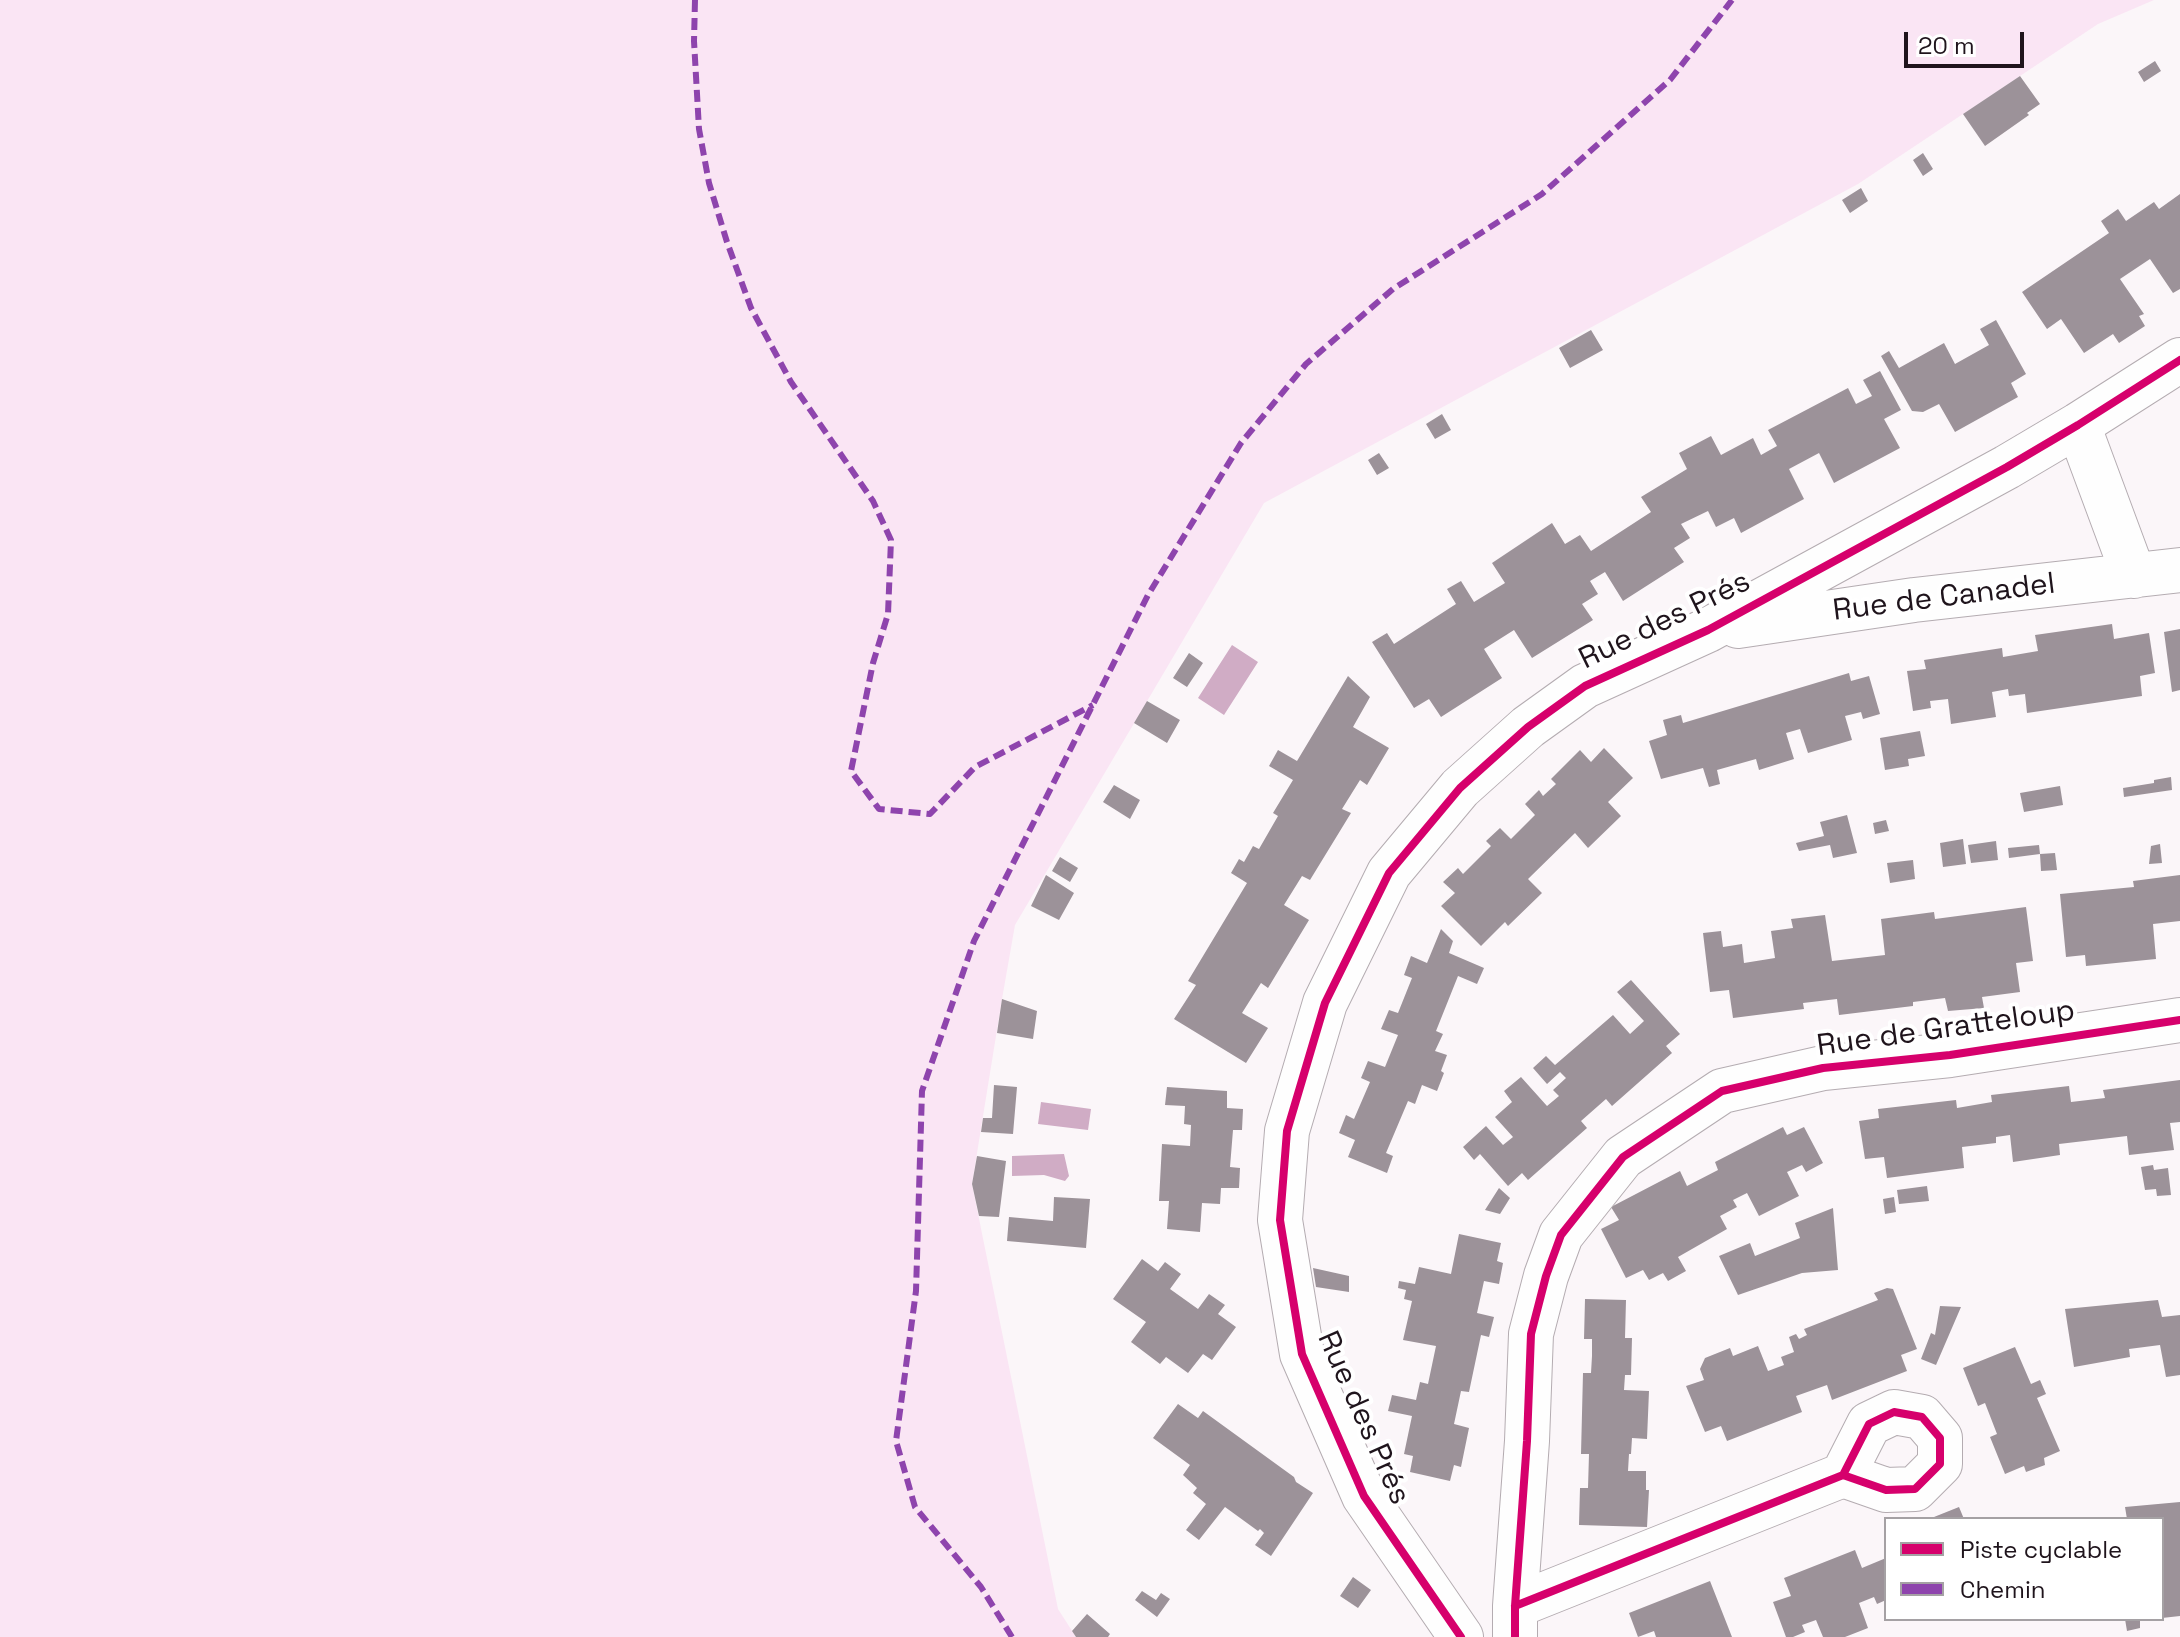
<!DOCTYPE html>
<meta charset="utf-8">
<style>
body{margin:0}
#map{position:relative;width:2180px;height:1637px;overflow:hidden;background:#fbf6f9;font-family:"Space Grotesk",sans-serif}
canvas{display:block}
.legend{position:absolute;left:1884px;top:1517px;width:280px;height:104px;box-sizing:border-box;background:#fff;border:2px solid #a5a1a4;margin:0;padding:10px 14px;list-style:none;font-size:24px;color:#1f141c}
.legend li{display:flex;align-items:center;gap:16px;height:40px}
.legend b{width:40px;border:2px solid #a5a1a4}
.scale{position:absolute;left:1904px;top:32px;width:120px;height:36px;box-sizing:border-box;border:4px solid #1f141c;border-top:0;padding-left:10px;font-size:24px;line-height:28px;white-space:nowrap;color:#1f141c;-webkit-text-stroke:6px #fff;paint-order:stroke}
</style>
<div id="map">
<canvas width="2180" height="1637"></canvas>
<ul class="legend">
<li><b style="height:10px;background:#d6006c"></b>Piste cyclable</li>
<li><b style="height:10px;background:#8e44ad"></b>Chemin</li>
</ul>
<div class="scale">20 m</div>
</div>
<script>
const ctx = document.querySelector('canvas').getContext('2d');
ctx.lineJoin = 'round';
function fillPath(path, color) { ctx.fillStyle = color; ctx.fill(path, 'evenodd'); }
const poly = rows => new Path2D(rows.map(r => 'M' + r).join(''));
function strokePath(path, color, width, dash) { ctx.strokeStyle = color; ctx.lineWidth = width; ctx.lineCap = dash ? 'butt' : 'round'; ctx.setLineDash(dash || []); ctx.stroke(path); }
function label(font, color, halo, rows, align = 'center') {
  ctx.font = font + ' "Space Grotesk",sans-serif'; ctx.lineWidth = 8; ctx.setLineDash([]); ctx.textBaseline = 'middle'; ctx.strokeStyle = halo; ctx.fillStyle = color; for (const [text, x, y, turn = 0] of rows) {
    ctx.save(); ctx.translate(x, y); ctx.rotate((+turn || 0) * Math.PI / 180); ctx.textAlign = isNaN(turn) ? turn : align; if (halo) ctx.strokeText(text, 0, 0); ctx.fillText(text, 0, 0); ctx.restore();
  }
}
const green = poly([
 [0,0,2154,0,2098,24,1858,184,1264,503,1015,925,1002,999,972,1184,1058,1609,1076,1637,0,1637]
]);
const water = poly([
 [1232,645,1258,662,1224,715,1198,698],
 [1041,1102,1091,1109,1088,1130,1038,1124],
 [1064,1154,1069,1176,1065,1181,1044,1175,1012,1176,1012,1156]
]);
const building = poly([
 [2155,61,2161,71,2144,82,2138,72],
 [2020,76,2040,104,2027,113,2029,115,1985,146,1963,114],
 [1923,153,1933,169,1923,176,1913,160],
 [1861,188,1868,201,1850,213,1842,200],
 [2180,194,2180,289,2173,293,2150,259,2120,279,2144,314,2139,316,2145,326,2119,343,2113,334,2084,353,2061,319,2047,329,2022,292,2109,233,2101,221,2118,209,2126,221,2154,202,2159,209],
 [1996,320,2026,374,2011,383,2018,397,1955,432,1939,404,1923,412,1912,411,1881,356,1889,351,1899,368,1944,343,1955,364,1989,345,1980,329],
 [1591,330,1603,350,1570,368,1559,348],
 [1880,371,1901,410,1884,419,1900,448,1834,483,1819,453,1789,469,1804,499,1741,533,1734,518,1716,527,1708,511,1681,524,1690,538,1674,548,1684,562,1623,601,1605,572,1590,581,1598,594,1582,604,1593,620,1532,658,1514,630,1484,649,1502,678,1441,717,1429,699,1414,708,1372,642,1387,633,1394,644,1456,604,1447,589,1461,581,1474,602,1505,583,1492,563,1552,523,1565,544,1580,535,1591,551,1651,512,1641,497,1687,469,1679,453,1711,436,1721,455,1753,438,1761,455,1777,446,1768,430,1848,388,1856,404,1872,396,1863,380],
 [1442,414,1451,430,1435,439,1426,424],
 [1379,453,1389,468,1377,475,1368,460],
 [2112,624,2114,639,2149,633,2155,673,2140,676,2142,696,2027,713,2025,694,2009,696,2008,689,1992,692,1996,717,1951,724,1948,699,1930,701,1931,708,1913,711,1907,671,1926,669,1924,660,2002,648,2003,657,2038,651,2035,635],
 [2180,629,2180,690,2172,692,2164,632],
 [1189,653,1203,663,1187,687,1173,678],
 [1849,673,1851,681,1869,676,1880,714,1863,719,1861,712,1845,716,1852,740,1808,753,1800,729,1786,733,1794,759,1759,770,1756,759,1717,770,1720,784,1709,787,1703,768,1661,779,1649,741,1667,735,1663,720,1681,715,1683,723],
 [1348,676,1370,697,1353,727,1389,748,1367,785,1360,780,1342,809,1351,813,1310,880,1302,876,1284,905,1309,920,1268,988,1261,983,1242,1013,1268,1028,1246,1063,1174,1019,1196,985,1188,981,1247,883,1231,873,1239,859,1244,862,1253,846,1259,849,1278,816,1273,813,1293,780,1269,766,1278,750,1297,761],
 [1147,701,1180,720,1167,743,1134,723],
 [1920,731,1925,756,1908,759,1909,766,1885,770,1880,738],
 [1604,748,1633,778,1608,802,1621,816,1588,848,1575,833,1528,879,1542,893,1508,926,1505,922,1481,946,1441,906,1455,893,1443,882,1458,868,1463,874,1491,846,1486,841,1500,828,1511,839,1535,815,1525,804,1539,790,1543,796,1556,784,1551,779,1580,750,1591,762],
 [2171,777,2172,790,2124,797,2123,788,2154,783,2154,780],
 [1114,785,1140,800,1130,819,1103,802],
 [2060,786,2063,805,2024,812,2020,793],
 [1847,815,1857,853,1833,858,1830,845,1799,851,1796,843,1824,836,1820,822],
 [1886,820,1889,831,1875,834,1873,823],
 [1963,839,1966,864,1943,867,1940,843],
 [1996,841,1998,860,1971,863,1968,845],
 [2160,844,2162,863,2149,864,2151,846],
 [2039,845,2040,854,2009,858,2008,848],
 [2055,853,2057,870,2041,871,2040,854],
 [1060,857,1078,868,1070,882,1052,871],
 [1913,860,1915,879,1890,883,1887,863],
 [1046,875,1074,893,1059,920,1031,906],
 [2180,875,2180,921,2153,924,2156,959,2086,966,2085,955,2066,957,2060,894,2134,887,2133,881],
 [2026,907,2033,961,2016,963,2020,992,1982,997,1984,1008,1948,1011,1945,998,1913,1002,1913,1006,1839,1015,1837,999,1803,1003,1804,1009,1733,1018,1729,990,1710,992,1703,933,1721,931,1723,947,1742,944,1744,963,1775,958,1771,931,1793,928,1791,919,1825,915,1832,961,1885,955,1881,919,1934,912,1935,919],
 [1441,929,1453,941,1449,953,1484,968,1477,984,1458,976,1436,1031,1443,1034,1435,1051,1447,1055,1441,1071,1444,1073,1437,1091,1422,1085,1415,1104,1408,1101,1386,1153,1393,1156,1387,1173,1348,1157,1355,1140,1339,1133,1346,1115,1354,1119,1370,1082,1361,1078,1368,1061,1385,1067,1398,1035,1381,1029,1389,1010,1398,1013,1412,978,1404,975,1411,956,1427,963],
 [1631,980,1680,1034,1666,1046,1672,1053,1612,1106,1606,1099,1581,1121,1587,1128,1528,1180,1522,1173,1508,1186,1480,1154,1474,1160,1463,1147,1486,1126,1503,1145,1513,1137,1495,1117,1512,1102,1504,1091,1521,1077,1547,1106,1559,1096,1553,1090,1566,1078,1560,1072,1547,1084,1533,1068,1546,1056,1555,1065,1613,1015,1630,1034,1644,1021,1617,992],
 [1002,999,1037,1011,1033,1039,997,1033],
 [2180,1080,2180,1122,2170,1123,2174,1150,2129,1155,2127,1136,2059,1144,2060,1155,2013,1162,2010,1135,1996,1137,1996,1143,1962,1147,1964,1168,1887,1178,1884,1157,1865,1159,1859,1121,1879,1118,1878,1109,1956,1100,1957,1108,1992,1102,1991,1095,2069,1086,2071,1102,2105,1098,2103,1090],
 [994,1085,1017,1087,1013,1134,981,1132,983,1118,992,1118],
 [1167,1087,1227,1091,1227,1108,1243,1109,1242,1130,1233,1130,1230,1167,1240,1168,1239,1188,1221,1188,1220,1204,1202,1203,1200,1232,1167,1229,1169,1201,1159,1201,1162,1144,1190,1146,1191,1125,1184,1124,1185,1106,1165,1105],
 [1783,1127,1787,1135,1804,1127,1823,1163,1806,1172,1802,1165,1787,1172,1799,1196,1759,1216,1747,1193,1733,1200,1737,1207,1720,1216,1727,1229,1678,1257,1686,1271,1668,1281,1663,1273,1649,1280,1643,1270,1626,1278,1601,1229,1619,1220,1611,1207,1680,1171,1687,1186,1718,1170,1715,1162],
 [977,1156,1006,1161,999,1217,979,1216,972,1184],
 [2153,1165,2154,1170,2168,1168,2171,1195,2157,1196,2156,1189,2145,1190,2141,1167],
 [1927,1186,1929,1201,1899,1204,1897,1190],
 [1499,1188,1510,1198,1500,1214,1485,1210],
 [1054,1197,1090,1199,1086,1248,1007,1241,1009,1217,1053,1221],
 [1894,1197,1896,1212,1885,1214,1883,1199],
 [1833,1208,1838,1270,1802,1273,1738,1295,1719,1256,1750,1243,1755,1256,1800,1238,1795,1223],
 [1459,1234,1501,1243,1497,1261,1503,1263,1499,1284,1484,1281,1477,1313,1494,1317,1489,1337,1481,1335,1469,1392,1461,1391,1454,1424,1469,1428,1461,1467,1454,1465,1450,1481,1410,1472,1413,1456,1404,1454,1412,1416,1388,1411,1392,1395,1416,1400,1420,1382,1428,1384,1436,1346,1403,1340,1412,1301,1404,1299,1406,1290,1398,1288,1399,1281,1415,1284,1419,1267,1451,1274],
 [1142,1259,1158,1271,1165,1262,1181,1274,1170,1289,1198,1309,1209,1294,1225,1305,1218,1314,1236,1327,1212,1360,1203,1354,1188,1373,1166,1357,1160,1364,1131,1342,1146,1322,1113,1299],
 [1313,1268,1349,1276,1349,1292,1316,1287],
 [1887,1288,1893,1289,1917,1349,1901,1355,1907,1371,1832,1400,1827,1385,1796,1396,1802,1412,1727,1441,1721,1426,1705,1432,1686,1386,1704,1380,1700,1369,1705,1358,1730,1348,1733,1356,1758,1346,1768,1371,1784,1365,1781,1357,1794,1352,1789,1337,1796,1334,1799,1339,1807,1335,1804,1329,1878,1300,1874,1293],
 [1585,1299,1626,1300,1625,1338,1632,1338,1631,1375,1625,1375,1624,1390,1649,1391,1647,1439,1632,1438,1631,1454,1629,1454,1628,1471,1646,1471,1646,1490,1649,1490,1647,1527,1579,1525,1580,1488,1588,1488,1589,1454,1581,1454,1583,1373,1591,1373,1592,1356,1592,1339,1584,1339],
 [2158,1300,2162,1317,2180,1315,2180,1375,2166,1377,2160,1345,2129,1349,2130,1357,2074,1367,2065,1309],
 [1940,1306,1961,1307,1936,1365,1921,1359,1931,1333,1935,1335],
 [2015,1347,2031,1384,2040,1380,2046,1394,2037,1398,2060,1451,2044,1458,2045,1465,2026,1472,2024,1466,2005,1474,1990,1437,1997,1434,1985,1403,1978,1406,1963,1368],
 [1178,1404,1198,1418,1203,1411,1294,1477,1296,1482,1313,1493,1271,1556,1255,1545,1264,1533,1260,1529,1258,1531,1225,1507,1199,1540,1186,1530,1206,1504,1193,1493,1197,1488,1183,1475,1190,1465,1153,1438],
 [2180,1502,2180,1616,2162,1618,2162,1519,2127,1519,2125,1507],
 [1959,1507,1964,1519,1929,1519],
 [1855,1550,1862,1568,1886,1558,1886,1600,1877,1604,1874,1597,1859,1603,1868,1628,1845,1637,1823,1637,1816,1620,1802,1625,1805,1632,1793,1637,1786,1637,1773,1602,1791,1596,1784,1578],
 [1353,1577,1371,1590,1358,1608,1340,1596],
 [1710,1581,1732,1637,1656,1637,1654,1631,1638,1637,1629,1613],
 [1142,1591,1156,1600,1161,1593,1170,1599,1157,1617,1135,1600],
 [1087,1614,1110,1634,1108,1637,1076,1637,1072,1631],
 [2125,1619,2140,1619,2140,1628,2127,1631]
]);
const minor = poly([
 [2078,425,2134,576],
 [1738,626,1914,600,2180,570],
 [1515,1606,1843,1475,1869,1424,1894,1412,1922,1417,1940,1438,1940,1464,1915,1489,1886,1490,1843,1475],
 [1461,1637,1364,1496,1302,1354,1280,1220,1287,1131,1325,1003,1389,873,1460,788,1528,727,1585,686,1708,630,2007,467,2078,425,2180,360],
 [1515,1637,1515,1606,1527,1441,1531,1334,1546,1276,1561,1235,1623,1157,1722,1091,1823,1068,1950,1055,2180,1020]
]);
const quiet = poly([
 [695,0,694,41,699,129,709,183,727,242,751,308,791,382,873,501,891,540,888,614,873,663,851,771,879,809,930,814,975,767,1093,705],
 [1012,1637,981,1587,915,1507,896,1441,916,1291,922,1091,974,941,1148,595,1241,443,1306,364,1393,289,1542,194,1670,80,1732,0]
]);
const cycleway = poly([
 [1515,1606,1843,1475,1869,1424,1894,1412,1922,1417,1940,1438,1940,1464,1915,1489,1886,1490,1843,1475],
 [1461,1637,1364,1496,1302,1354,1280,1220,1287,1131,1325,1003,1389,873,1460,788,1528,727,1585,686,1708,630,2007,467,2078,425,2180,360],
 [1515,1637,1515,1606,1527,1441,1531,1334,1546,1276,1561,1235,1623,1157,1722,1091,1823,1068,1950,1055,2180,1020]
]);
const streetNames = [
 ["Rue de Canadel",1944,598,-7],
 ["Rue des Prés",1665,621,-26],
 ["Rue de Gratteloup",1946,1029,-8],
 ["Rue des Prés",1363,1418,66]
];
fillPath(green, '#fae5f4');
fillPath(water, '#d0acc5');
fillPath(building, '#9c9299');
strokePath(minor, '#b4acb1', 46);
strokePath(minor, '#fefefe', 44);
strokePath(quiet, '#8e44ad', 6, [12, 6]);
strokePath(cycleway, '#d6006c', 8);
label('30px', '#1f141c', '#fff', streetNames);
</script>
